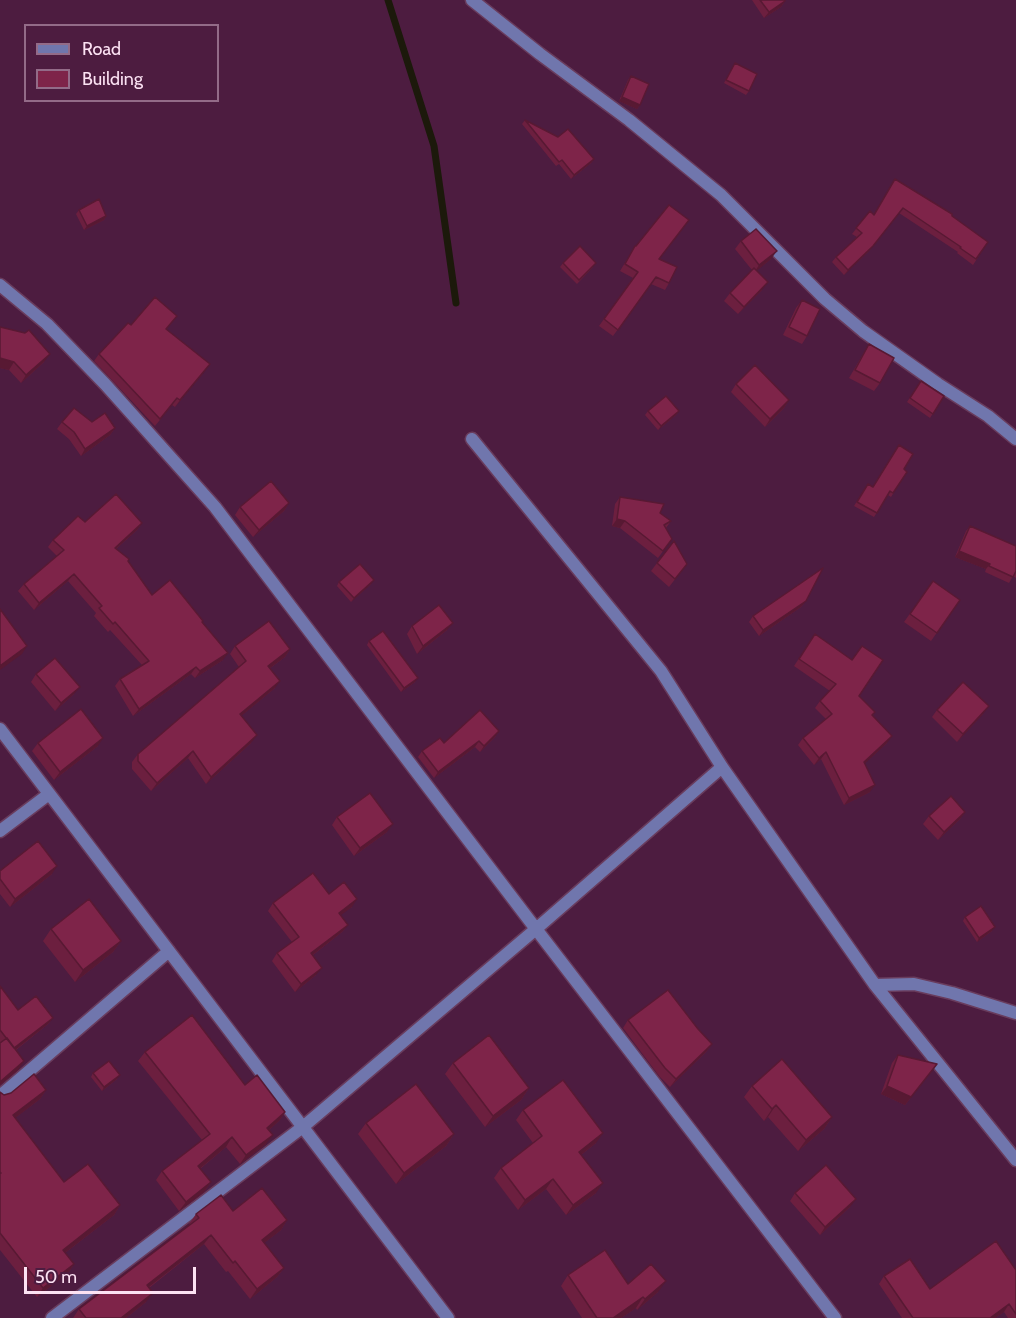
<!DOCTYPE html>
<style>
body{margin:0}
#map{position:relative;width:1016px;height:1318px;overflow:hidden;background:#4d1c40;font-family:Cabin,sans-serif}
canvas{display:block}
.legend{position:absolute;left:24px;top:24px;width:195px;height:78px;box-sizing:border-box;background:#4d1c40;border:2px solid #936b88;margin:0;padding:8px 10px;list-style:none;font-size:18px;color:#fce2f3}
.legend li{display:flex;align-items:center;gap:12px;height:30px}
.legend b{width:30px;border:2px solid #936b88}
.scale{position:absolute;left:24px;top:1267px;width:172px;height:27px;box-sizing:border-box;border:3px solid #fce2f3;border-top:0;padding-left:8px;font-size:18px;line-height:21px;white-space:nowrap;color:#fce2f3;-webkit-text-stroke:4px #4d1c40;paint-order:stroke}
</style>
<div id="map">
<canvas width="1016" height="1318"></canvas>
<ul class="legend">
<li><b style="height:8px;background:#7076ad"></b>Road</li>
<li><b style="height:16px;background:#7e2449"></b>Building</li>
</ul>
<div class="scale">50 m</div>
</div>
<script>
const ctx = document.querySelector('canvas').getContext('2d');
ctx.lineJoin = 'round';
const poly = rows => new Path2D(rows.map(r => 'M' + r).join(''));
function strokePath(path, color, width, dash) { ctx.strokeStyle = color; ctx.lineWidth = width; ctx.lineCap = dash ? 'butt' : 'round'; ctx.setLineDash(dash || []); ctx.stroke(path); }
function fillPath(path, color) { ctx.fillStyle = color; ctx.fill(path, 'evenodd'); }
const stream = poly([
 [388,0,434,146,456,303]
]);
const minor = poly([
 [472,0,540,54,629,120,721,195,825,299,863,331,938,384,988,416,1016,439],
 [0,285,47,324,105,384,215,507,536,929,835,1318],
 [472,439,661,671,722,767,875,985,1016,1160],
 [0,729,448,1318],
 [0,831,49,794],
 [875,985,914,984,952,993,1016,1013],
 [0,1096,169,951],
 [52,1318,304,1126,536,929,722,767]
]);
const wall = poly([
 [752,0,785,0,785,1,781,7,764,18],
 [735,63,749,91,746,95,724,83],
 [631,76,640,105,637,109,619,101,628,80],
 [525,120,594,159,591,163,571,179,559,164,556,166,522,124],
 [892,185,988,242,973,265,957,253,958,252,899,213,869,251,844,275,832,262,836,257,857,237,852,234,870,211,874,214],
 [79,210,106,216,104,220,84,230,76,214],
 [684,227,659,259,669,283,665,290,651,284,613,336,599,326,633,278,620,271,635,246,636,246],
 [741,241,771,259,756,271,762,290,738,314,724,301,730,293,752,270,735,249],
 [563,263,593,267,577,284,560,267],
 [802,300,807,336,802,344,783,335,796,308],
 [177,316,166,330,205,371,175,407,172,405,155,426,94,361,99,354,131,325],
 [0,327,44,362,21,383,9,370,0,368],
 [869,344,880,383,874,391,849,378],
 [921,381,944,396,930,418,907,402],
 [736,384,789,400,784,408,765,427,731,392],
 [648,411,679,411,676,415,658,430,645,415],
 [62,422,92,422,115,428,110,435,81,456,69,439,57,429],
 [904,469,907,472,891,497,888,495,874,517,854,506,865,488,873,487],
 [620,497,660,513,671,521,666,528,672,539,658,558,620,528,612,526,615,504],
 [289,503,284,511,253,537,235,515,240,507],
 [85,522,142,523,137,530,116,549,128,561,152,595,202,623,223,660,195,678,191,674,133,716,115,686,120,679,142,665,110,630,108,632,94,616,96,613,68,581,34,610,18,591,24,584,57,556,48,547,53,540],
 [970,526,1016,546,1016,578,1013,576,1009,583,985,572,986,569,955,557,966,531],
 [657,563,687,564,669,587,651,571],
 [933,581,960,600,931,641,904,622],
 [339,582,371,584,351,602,337,586],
 [806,601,801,607,759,636,749,622,753,616],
 [412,626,447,630,417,654,407,634],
 [815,634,859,696,875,712,873,715,887,743,865,763,870,792,844,805,821,759,814,765,798,745,803,738,826,719,815,708,820,701,830,691,794,666],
 [369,641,415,682,401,692,367,645],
 [235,646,290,649,285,657,269,669,275,688,241,716,251,743,206,784,188,758,151,791,132,769,132,762,138,754,239,667,230,654],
 [36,674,74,694,55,711,31,682],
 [937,710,983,714,957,742,932,717],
 [499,731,495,737,480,752,475,747,434,778,418,757,422,751],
 [38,743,98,746,54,780,32,751],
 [965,812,960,819,938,840,923,824,929,816],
 [337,817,387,832,354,856,332,825],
 [0,871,52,874,10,907,0,894],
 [329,894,352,907,340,915,348,925,342,932,313,955,316,975,295,992,272,961,277,953,292,942,268,911,273,903],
 [965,917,992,931,977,942,963,921],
 [51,929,121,941,113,952,75,982,43,941],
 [0,986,18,1010,53,1018,48,1024,16,1050,18,1070,0,1085],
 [628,1020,698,1029,712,1044,706,1052,670,1087,659,1076,623,1028],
 [145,1052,245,1085,285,1112,279,1121,269,1130,266,1144,240,1164,226,1147,200,1169,211,1182,204,1192,179,1211,156,1180,162,1171,202,1140,138,1061],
 [898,1055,931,1072,905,1105,881,1094,892,1063],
 [453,1063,529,1088,521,1100,485,1127,445,1074],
 [93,1073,117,1079,102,1091,91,1077],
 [752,1086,832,1117,824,1129,798,1151,768,1117,764,1121,744,1097],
 [46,1090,40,1099,15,1118,64,1182,120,1205,114,1215,65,1253,74,1264,68,1273,37,1297,0,1250,0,1092,4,1095],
 [523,1110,596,1143,581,1155,596,1193,566,1215,546,1189,518,1210,494,1178,501,1168,533,1143,516,1120],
 [366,1123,454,1134,446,1146,396,1184,358,1134],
 [795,1193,850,1207,820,1235,790,1201],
 [233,1211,287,1220,281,1230,264,1243,284,1268,277,1277,250,1299,228,1271,226,1272,204,1244,149,1288,146,1302,126,1318,73,1318,79,1309,190,1225,189,1224,196,1214],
 [1016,1270,1016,1318,1008,1318,1004,1312,995,1318,902,1318,879,1284,884,1276,930,1289],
 [568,1275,628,1284,658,1292,637,1310,636,1308,621,1318,582,1318,561,1286]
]);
const shadedWall = poly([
 [785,1,781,7,764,18,769,12],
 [622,97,640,105,637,109,619,101],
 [594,159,591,163,571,179,574,175],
 [903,208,869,251,844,275,848,270],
 [106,216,104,220,84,230,87,226],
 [777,251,771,259,754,273,759,265],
 [768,282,762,290,738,314,744,307],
 [50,354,44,362,21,383,26,375],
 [0,358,14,362,9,370,0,368],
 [210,364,205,371,175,407,180,400],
 [789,400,784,408,765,427,770,419],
 [679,411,676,415,658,430,661,426],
 [115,428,110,435,81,456,85,449],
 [289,503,284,511,253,537,259,530],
 [617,519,625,521,620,528,612,526],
 [142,523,137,530,109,555,115,548],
 [959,551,990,564,986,569,955,557],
 [74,574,68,581,34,610,39,603],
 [374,580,371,584,351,602,354,598],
 [806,601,801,607,759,636,763,630],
 [453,623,447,630,417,654,423,646],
 [27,646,22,654,0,670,0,666],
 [290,649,285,657,262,674,268,666],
 [228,653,223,660,195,678,200,671],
 [196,667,191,674,133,716,139,709],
 [418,678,415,682,401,692,404,688],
 [280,681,275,688,234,722,240,714],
 [80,687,74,694,55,711,61,703],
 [989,706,983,714,957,742,963,734],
 [499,731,495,737,480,752,484,746],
 [257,735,251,743,206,784,211,777],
 [892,736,887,743,859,769,864,762],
 [103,738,98,746,54,780,60,772],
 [479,741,475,747,434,778,438,772],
 [193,751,188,758,151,791,157,783],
 [826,752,821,759,814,765,819,758],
 [875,785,870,792,844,805,849,798],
 [965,812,960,819,938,840,944,832],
 [393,824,387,832,354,856,360,848],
 [57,866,52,874,10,907,15,899],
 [357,899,352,907,333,921,339,913],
 [348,925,342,932,305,961,311,953],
 [995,927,992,931,977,942,979,938],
 [121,941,113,952,75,982,83,970],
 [322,968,316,975,295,992,301,984],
 [53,1018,48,1024,9,1055,14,1048],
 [712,1044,706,1052,670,1087,676,1079],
 [24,1061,18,1070,0,1085,0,1082],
 [937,1064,905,1105,881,1094,887,1086],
 [120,1075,117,1079,102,1091,104,1087],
 [529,1088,521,1100,485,1127,493,1116],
 [46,1090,40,1099,6,1125,13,1115],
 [776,1105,768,1117,764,1121,772,1109],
 [285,1112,279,1121,261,1137,267,1128],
 [832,1117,824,1129,798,1151,806,1140],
 [603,1133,596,1143,572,1162,579,1152],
 [454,1134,446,1146,396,1184,404,1173],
 [273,1135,266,1144,240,1164,246,1155],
 [232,1137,226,1147,192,1175,198,1166],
 [553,1179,546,1189,518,1210,525,1200],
 [211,1182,204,1192,179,1211,186,1202],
 [603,1183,596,1193,566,1215,573,1205],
 [856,1199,850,1207,820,1235,825,1227],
 [120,1205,114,1215,57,1259,63,1250],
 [287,1220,281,1230,255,1250,262,1240],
 [211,1235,204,1244,140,1294,147,1285],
 [74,1264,68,1273,37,1297,43,1288],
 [284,1268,277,1277,250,1299,257,1289],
 [666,1281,658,1292,637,1310,645,1299],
 [153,1293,146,1302,126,1318,121,1318],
 [643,1297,636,1308,621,1318,613,1318],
 [1009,1304,1004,1312,995,1318,990,1318]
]);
const building = poly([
 [760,0,785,0,785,1,769,12,760,0],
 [735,63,757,74,749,91,726,80,735,63],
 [631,76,649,84,640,105,622,97,631,76],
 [525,120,558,137,568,129,594,159,574,175,562,160,559,162,525,120],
 [895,179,952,214,952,216,988,242,976,259,960,248,961,247,903,208,873,246,848,270,836,257,862,233,856,228,870,211,874,215,895,179],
 [99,199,106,216,87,226,79,210,99,199],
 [669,205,689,220,659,259,677,267,669,283,656,277,618,330,604,319,638,272,625,264,635,246,636,246,669,205],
 [756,229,777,251,759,265,741,241,756,229],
 [580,246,596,263,579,280,563,263,580,246],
 [754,268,768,282,744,307,730,293,754,268],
 [155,297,177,316,166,329,210,364,180,400,177,398,160,419,99,354,128,323,131,325,155,297],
 [802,300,820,309,807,336,789,327,802,300],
 [0,327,25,333,29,330,50,354,26,375,14,362,0,358,0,327],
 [869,344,894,358,880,383,855,370,869,344],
 [755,365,789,400,770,419,736,384,755,365],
 [921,381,944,396,933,414,910,398,921,381],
 [666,396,679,411,661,426,648,411,666,396],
 [74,408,92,422,105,413,115,428,85,449,74,432,62,422,74,408],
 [899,445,913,454,904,469,907,472,893,493,890,491,877,513,857,502,868,484,873,487,899,445],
 [271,481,289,503,259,530,240,507,271,481],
 [116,494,142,523,115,548,129,559,128,561,152,595,170,580,203,621,202,622,228,653,200,671,196,667,139,709,120,679,149,661,115,622,113,624,99,608,102,606,74,574,39,603,24,584,64,550,53,540,78,516,85,522,116,494],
 [620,497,664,504,660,513,671,521,664,525,672,539,663,551,625,521,617,519,620,497],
 [970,526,1016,546,1016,571,1013,577,989,566,990,564,959,551,970,526],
 [674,541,687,564,675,579,657,563,674,541],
 [360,564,374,580,354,598,339,582,360,564],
 [823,568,806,601,763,630,753,616,823,568],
 [933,581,960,600,937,633,910,614,933,581],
 [439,605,453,623,423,646,412,626,439,605],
 [0,609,27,646,0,666,0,609],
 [269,621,290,649,268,666,280,681,240,714,257,735,211,777,193,751,157,783,138,761,138,754,246,661,235,646,269,621],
 [383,631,418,678,404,688,369,641,383,631],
 [815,634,852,660,862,646,883,660,859,696,875,712,872,715,892,736,864,762,875,785,849,798,826,752,819,758,803,738,832,714,820,701,836,684,799,659,815,634],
 [55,658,80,687,61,703,36,674,55,658],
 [963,682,989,706,963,734,937,710,963,682],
 [81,709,103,738,60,772,38,743,81,709],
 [480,710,499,731,484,746,479,741,438,772,422,751,440,738,444,743,480,710],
 [370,793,393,824,360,848,337,817,370,793],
 [951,796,965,812,944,832,929,816,951,796],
 [38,841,57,866,15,899,0,879,0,871,38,841],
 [313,873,329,894,344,882,357,899,339,913,348,925,311,953,322,968,301,984,277,953,299,937,273,903,313,873],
 [89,899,121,941,83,970,51,929,89,899],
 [981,906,995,927,979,938,965,917,981,906],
 [0,986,18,1010,36,996,53,1018,14,1048,0,1030,0,986],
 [668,990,698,1029,712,1044,676,1079,665,1068,628,1020,668,990],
 [192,1015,245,1085,257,1075,285,1112,267,1128,273,1135,246,1155,232,1137,198,1166,211,1182,186,1202,162,1171,210,1134,145,1052,192,1015],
 [489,1035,529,1088,493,1116,453,1063,489,1035],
 [7,1038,24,1061,1,1081,0,1083,0,1043,7,1038],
 [898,1055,937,1064,911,1097,887,1086,898,1055],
 [782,1059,832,1117,806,1140,776,1105,772,1109,752,1086,782,1059],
 [109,1061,120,1075,104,1087,93,1073,109,1061],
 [34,1074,46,1090,13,1115,64,1182,88,1164,120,1205,63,1250,74,1264,43,1288,0,1233,0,1174,1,1173,0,1172,0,1092,4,1095,11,1093,34,1074],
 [563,1080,603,1133,579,1152,603,1183,573,1205,553,1179,525,1200,501,1168,542,1136,523,1110,563,1080],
 [416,1084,454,1134,404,1173,366,1123,416,1084],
 [826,1165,856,1199,825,1227,795,1193,826,1165],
 [262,1188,287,1220,262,1240,284,1268,257,1289,235,1261,233,1263,211,1235,147,1285,153,1293,121,1318,86,1318,79,1309,199,1218,196,1214,221,1195,233,1211,262,1188],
 [996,1241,1016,1270,1016,1314,1009,1304,990,1318,913,1318,884,1276,910,1259,930,1289,996,1241],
 [605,1250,628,1284,651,1264,666,1281,645,1299,643,1297,613,1318,597,1318,568,1275,605,1250]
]);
strokePath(stream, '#1c190b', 7);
strokePath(minor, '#693c5d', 15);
strokePath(minor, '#7076ad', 12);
fillPath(wall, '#6c1f3f');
fillPath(shadedWall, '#581933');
fillPath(building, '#7e2449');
strokePath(building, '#581933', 1.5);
</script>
